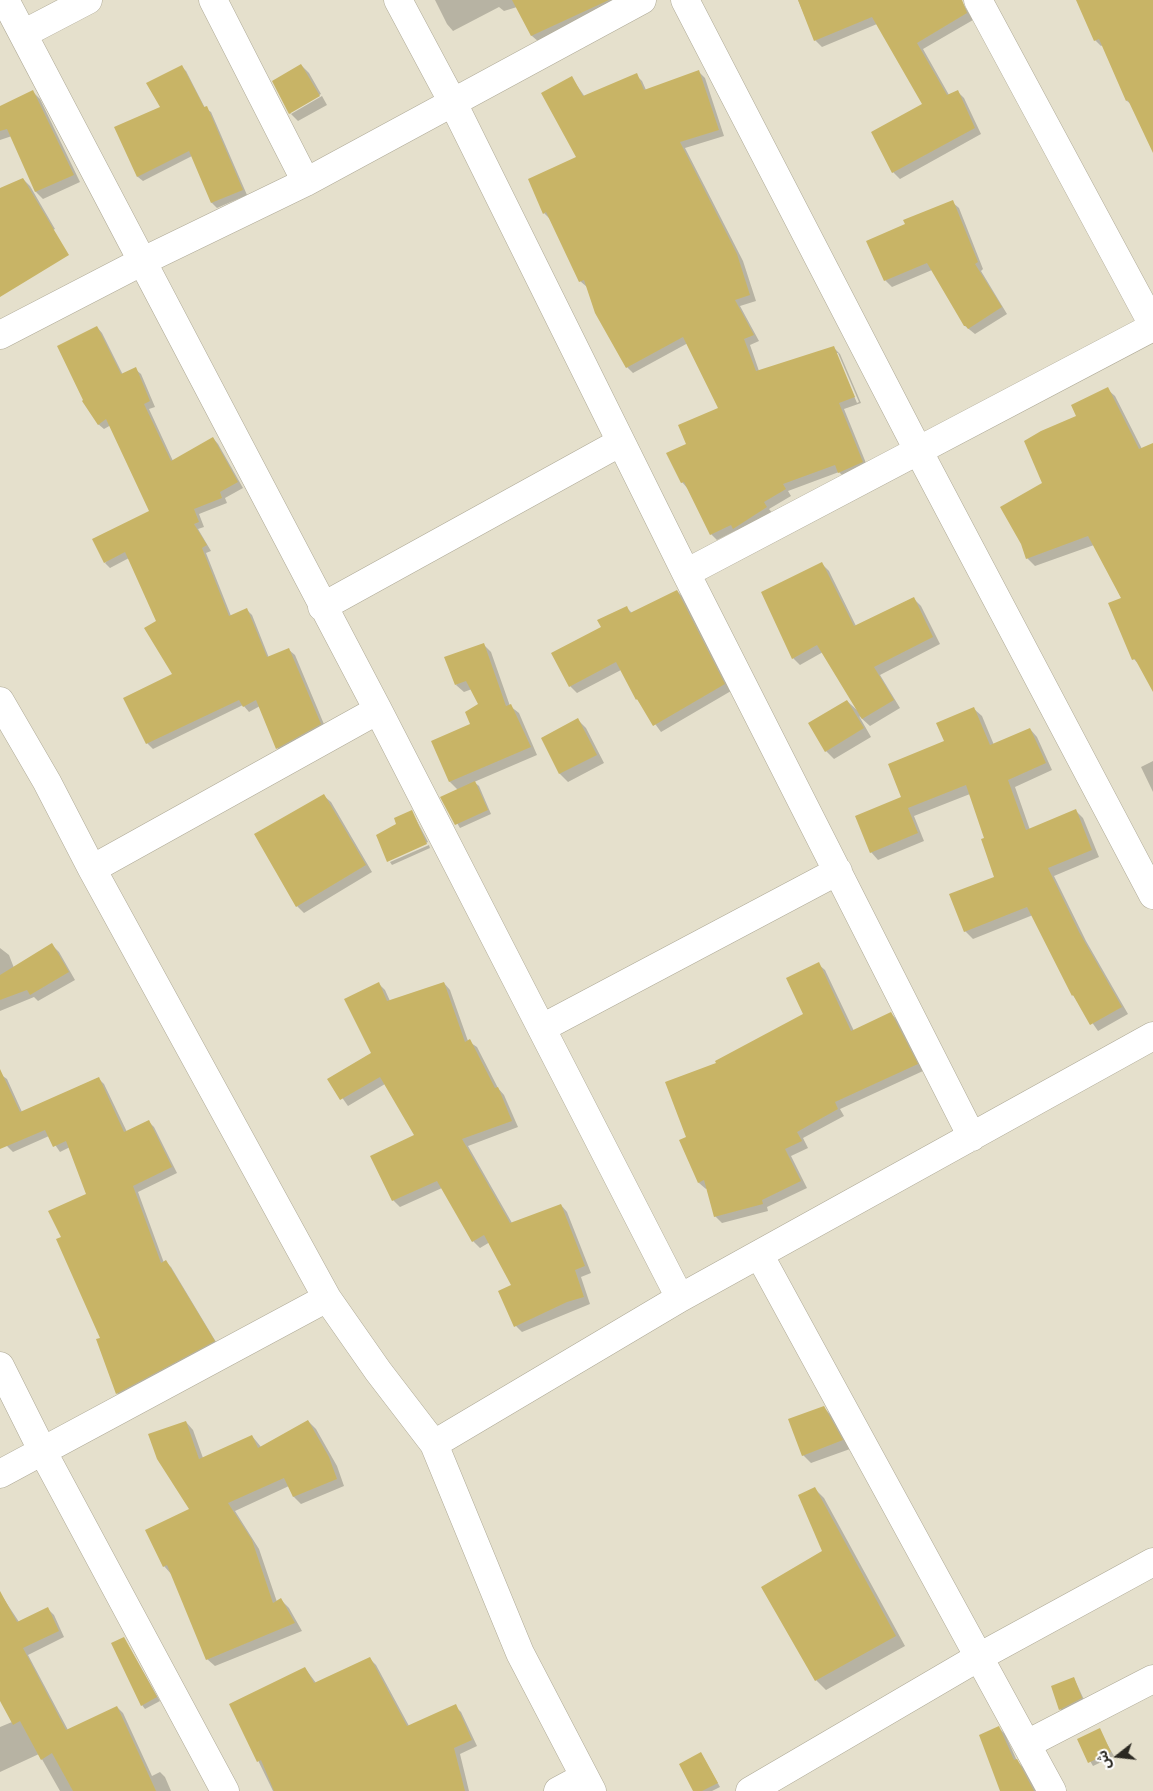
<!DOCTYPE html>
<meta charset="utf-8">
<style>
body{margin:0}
#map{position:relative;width:1153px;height:1791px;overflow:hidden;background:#e5e0cc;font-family:"Public Sans","Noto Sans Arabic",sans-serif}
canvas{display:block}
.north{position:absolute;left:1093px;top:1731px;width:50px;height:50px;-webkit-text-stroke:4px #fff;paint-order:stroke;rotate:254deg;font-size:14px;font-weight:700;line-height:20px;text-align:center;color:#2b2922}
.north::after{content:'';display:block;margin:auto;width:18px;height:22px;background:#2b2922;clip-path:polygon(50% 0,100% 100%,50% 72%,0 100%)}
</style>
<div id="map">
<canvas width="1153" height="1791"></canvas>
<div class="north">ش</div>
</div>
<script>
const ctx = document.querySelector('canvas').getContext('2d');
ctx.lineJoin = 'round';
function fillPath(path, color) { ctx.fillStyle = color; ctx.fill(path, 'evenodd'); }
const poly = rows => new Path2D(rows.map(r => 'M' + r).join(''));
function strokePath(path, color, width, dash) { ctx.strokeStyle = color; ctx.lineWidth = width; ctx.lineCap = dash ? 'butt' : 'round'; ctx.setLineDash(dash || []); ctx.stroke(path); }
const shadow = poly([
 [435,0,627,0,539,42,532,36,517,7,504,11,499,7,453,31,447,24],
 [798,0,961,0,973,20,923,49,949,95,957,91,964,98,981,134,900,179,893,172,924,104,877,24,822,47,815,40],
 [1077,0,1153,0,1153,150,1133,106,1127,101,1103,45,1101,46,1095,40],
 [301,65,309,73,321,94,291,112,291,114,322,96,327,105,298,121,290,113],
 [181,66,186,71,205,108,211,112,247,195,217,208,212,203,192,156,143,181,138,177,116,128,161,108],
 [699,72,705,78,724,136,685,148,743,261,756,301,740,306,759,341,750,345,759,371,834,348,840,354,861,403,844,409,868,468,845,478,839,472,788,491,791,496,769,509,773,514,740,534,737,530,717,540,711,534,688,489,682,482,688,445,720,409,688,343,633,373,627,367,587,287,580,281,550,219,544,213,578,158,571,77,585,97,636,75,642,81,646,90],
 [836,353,838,353,859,402,857,403],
 [33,92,40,99,80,182,43,199,36,192,12,136,0,140,0,107],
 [23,179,30,186,55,229,0,254,0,189],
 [952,202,959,208,983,269,981,271,1007,314,975,334,965,326,932,270,892,287,885,280],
 [97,327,102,333,123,375,135,369,141,374,155,407,149,409,173,461,213,438,218,444,243,488,225,498,227,503,199,514,204,527,198,529,211,551,206,553,231,616,247,610,252,615,269,658,289,650,295,655,326,729,283,753,277,748,260,706,249,712,243,705,153,749,147,743,125,699,174,675,158,622,129,558,110,568,105,563,151,511,111,425,104,429,98,424],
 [1107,389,1115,396,1142,449,1153,444,1153,689,1140,666,1134,659,1122,599,1094,545,1035,566,1027,558,1044,483,1078,416],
 [821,563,829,571,856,626,913,598,921,606,940,644,880,675,900,708,870,726,859,716,871,737,834,759,826,751,847,701,858,711,823,652,800,665,793,658],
 [677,591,684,598,731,691,661,732,637,699,621,670,577,693,570,686,602,628,627,608,632,613],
 [483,644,491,652,510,706,519,713,537,755,474,782,479,786,491,814,460,828,442,798,458,790,450,782,433,742,471,725,480,704,472,689,464,692,456,685],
 [974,709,982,716,994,745,1030,729,1037,737,1052,770,1015,787,1030,830,1076,811,1083,818,1099,857,1054,876,1086,941,1128,1014,1098,1031,1073,995,1033,915,973,939,965,931,996,878,986,838,970,794,914,816,924,841,878,860,871,852,903,798],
 [578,720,586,728,604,763,568,782,560,774,542,738],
 [1153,761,1153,792,1141,767],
 [324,796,331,802,372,872,304,913,297,906],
 [412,812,428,842,388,860,398,824],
 [429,845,430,848,392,865,390,862],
 [52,945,59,952,75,980,38,1001,34,997,0,1011,0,948,9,955,14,968],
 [818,964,825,970,854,1031,891,1013,897,1020,923,1071,840,1109,844,1116,803,1138,808,1148,791,1156,807,1188,767,1207,768,1211,722,1223,715,1216,708,1188,706,1189,699,1183,680,1141,688,1138,718,1063,805,1014],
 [378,983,385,990,390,1001,444,983,450,990,468,1041,477,1047,498,1088,504,1095,518,1127,468,1146,512,1223,561,1205,567,1212,591,1273,581,1277,590,1304,522,1332,516,1326,512,1285,490,1242,480,1248,473,1241,442,1188,400,1207,393,1200,416,1136,385,1084,348,1106,329,1079,372,1053],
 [0,1074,7,1079,22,1112,98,1078,104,1084,127,1132,148,1121,154,1127,177,1173,138,1192,164,1263,166,1262,171,1267,219,1347,122,1399,117,1393,102,1339,62,1238,87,1194,70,1147,60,1152,49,1136,13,1152,7,1146,0,1131],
 [824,1408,832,1416,850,1449,811,1463,803,1455],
 [308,1421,316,1429,337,1466,344,1486,301,1504,294,1497,289,1486,235,1511,259,1549,277,1602,281,1600,289,1608,302,1631,215,1666,207,1659,172,1575,164,1566,191,1510,186,1422,193,1430,203,1458,252,1436,261,1447],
 [814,1488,824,1498,905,1646,826,1690,816,1680,824,1551],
 [0,1593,19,1622,48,1609,54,1615,64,1637,28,1655,68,1730,117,1707,123,1713,152,1776,160,1772,165,1777,171,1791,60,1791,39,1754,0,1772,0,1727,12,1722,0,1699],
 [124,1638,160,1701,145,1709,142,1705],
 [370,1659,376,1665,409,1726,455,1706,461,1712,477,1746,460,1754,469,1791,273,1791,231,1705,305,1668,316,1683],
 [1074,1678,1085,1702,1064,1713,1060,1709],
 [998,1727,1005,1734,1017,1761,1023,1767,1036,1791,1002,1791],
 [1099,1730,1114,1756,1093,1766,1078,1740],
 [701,1753,720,1787,712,1791,694,1791]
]);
const building = poly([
 [512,0,609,0,531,36],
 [798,0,962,0,967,13,917,43,947,95,958,90,975,128,892,173,871,132,922,104,872,17,814,41],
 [1076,0,1153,0,1153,153,1128,100,1126,101,1099,39,1094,41],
 [301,64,320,96,289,114,272,81],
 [182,65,204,107,207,106,243,190,211,203,189,151,137,177,114,127,160,107,146,83],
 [699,70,719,130,680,142,737,254,750,295,735,300,754,335,744,339,756,371,834,346,855,397,839,403,863,462,838,473,835,465,783,484,786,489,764,502,767,507,733,529,731,525,710,535,684,482,681,483,666,453,686,444,678,425,718,408,683,337,626,368,595,313,584,280,579,282,546,212,543,214,528,179,576,157,541,93,572,76,583,96,637,73,644,90],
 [33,90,74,175,35,192,7,129,0,131,0,106],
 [23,178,69,255,0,297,0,188],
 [953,200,978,262,975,264,1002,307,968,329,966,326,964,326,927,263,884,281,866,241,905,224,903,220],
 [97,326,121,374,136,367,150,401,144,404,171,461,213,437,238,482,220,492,222,498,194,509,199,522,194,524,207,545,202,548,229,616,247,608,267,657,289,648,321,724,276,749,256,700,243,707,239,700,146,744,123,698,172,674,144,628,156,621,125,552,104,563,92,539,149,511,106,419,98,425,82,401,83,400,57,346],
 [1108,387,1139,449,1153,443,1153,692,1135,659,1132,660,1108,603,1121,598,1088,536,1026,559,1021,544,1000,507,1042,483,1024,441,1041,431,1076,416,1071,405],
 [822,562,854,626,914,597,933,637,874,667,894,700,862,719,817,645,792,659,761,592],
 [677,590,725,684,653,726,637,699,636,700,616,662,569,687,551,653,601,627,597,620,627,606,630,613],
 [484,643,506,706,511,704,531,747,449,782,431,741,470,724,465,712,478,704,466,681,455,685,444,657],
 [847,700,864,728,825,752,808,723],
 [974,707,990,745,1030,728,1046,763,1008,780,1026,830,1076,809,1092,850,1048,868,1079,932,1122,1007,1090,1025,1073,995,1072,996,1027,907,964,932,949,894,994,877,981,839,984,838,966,785,908,808,918,833,870,853,855,816,901,797,888,764,944,741,936,723],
 [578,718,597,755,559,774,541,738],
 [475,781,488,810,455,825,440,797],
 [324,794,366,865,296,907,254,834],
 [412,810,427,844,387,862,376,835,396,824,394,818],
 [52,943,69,972,30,995,27,990,0,1000,0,975],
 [819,962,851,1031,891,1012,918,1064,835,1102,838,1109,797,1132,802,1141,785,1149,801,1181,762,1200,763,1204,714,1217,704,1180,698,1183,679,1140,686,1137,665,1082,716,1063,715,1061,803,1014,786,978],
 [379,982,387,1001,444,982,465,1042,470,1039,495,1088,498,1087,512,1121,462,1139,510,1223,561,1204,585,1266,575,1270,584,1297,567,1302,514,1327,498,1291,511,1285,484,1235,472,1242,437,1181,392,1201,370,1156,414,1135,380,1077,340,1100,327,1079,371,1053,344,999],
 [0,1069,20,1112,99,1077,124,1132,149,1120,172,1167,133,1186,161,1263,166,1260,215,1341,116,1394,96,1339,100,1338,56,1239,61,1237,48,1211,86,1194,66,1141,53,1147,45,1130,0,1149],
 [824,1406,843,1440,802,1456,788,1419],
 [308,1420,329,1457,337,1479,293,1497,284,1478,228,1503,252,1540,273,1603,281,1598,295,1623,206,1660,167,1565,163,1567,145,1530,189,1509,157,1459,148,1434,186,1421,199,1459,252,1435,258,1448],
 [815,1487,896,1636,815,1681,761,1587,822,1551,798,1495],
 [0,1591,17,1622,48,1607,59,1631,23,1648,66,1730,117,1706,156,1791,73,1791,52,1753,41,1760,20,1721,13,1725,0,1701],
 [124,1637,157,1697,141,1706,111,1643],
 [370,1657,407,1726,456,1704,472,1740,454,1748,465,1791,274,1791,261,1760,257,1762,229,1704,305,1667,314,1683],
 [1074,1677,1082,1698,1059,1710,1051,1686],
 [999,1726,1014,1760,1017,1759,1034,1791,1000,1791,979,1735],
 [1100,1728,1111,1752,1088,1763,1077,1739],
 [701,1752,718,1783,702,1791,693,1791,679,1764]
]);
const street = poly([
 [5,0,378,710,680,1298],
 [213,0,306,182],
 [398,0,452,101,686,573,972,1137],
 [685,0,918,450,1153,895],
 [978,0,1153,325],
 [23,34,88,0],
 [0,335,141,262,306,182,642,0],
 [686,573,1153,327],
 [322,607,621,442],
 [0,701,47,782,92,869,327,1298,378,1371,434,1444,520,1653,592,1791],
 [92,869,378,710],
 [542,1028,838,871],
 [760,1256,1052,1791],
 [0,1366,43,1452,225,1791],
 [434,1444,680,1298,1153,1036],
 [0,1474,327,1298],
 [1027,1744,1153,1679],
 [558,1791,584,1777],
 [750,1791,979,1657,1153,1562]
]);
fillPath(shadow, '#0003');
fillPath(building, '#c8b466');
strokePath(street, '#aea996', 29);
strokePath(street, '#fff', 28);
</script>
